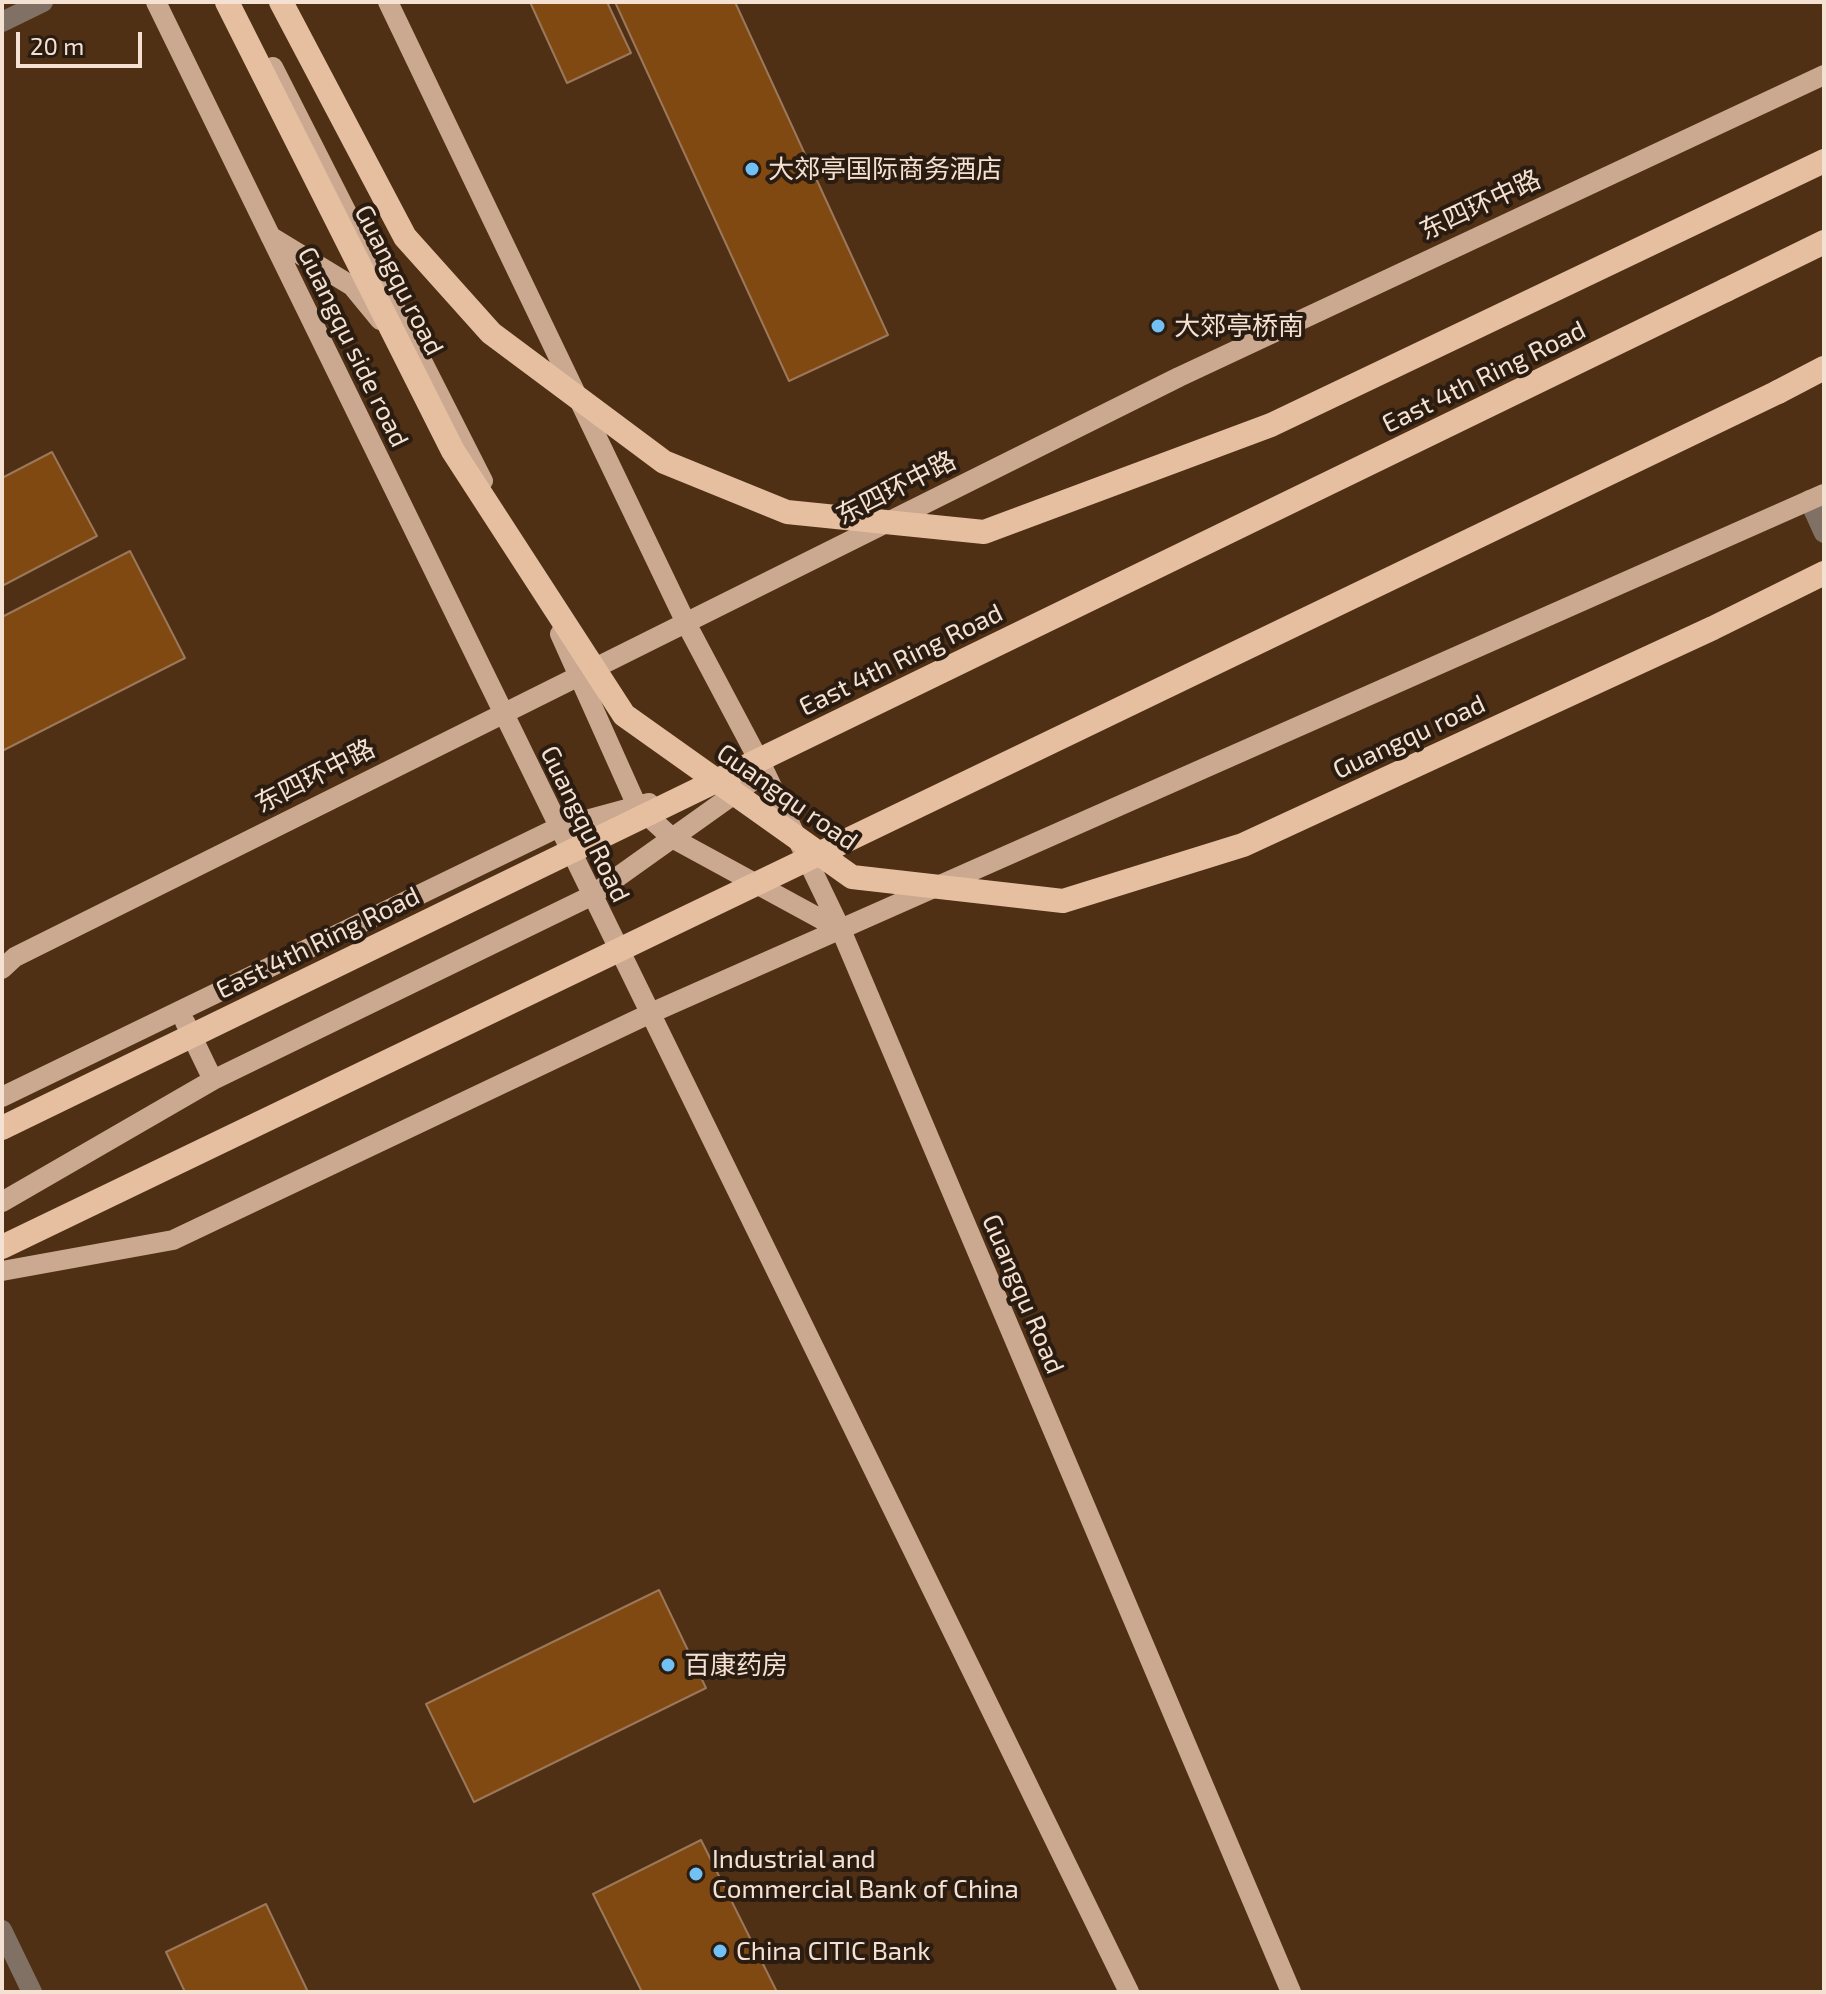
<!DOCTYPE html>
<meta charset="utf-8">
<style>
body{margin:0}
#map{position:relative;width:1826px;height:1994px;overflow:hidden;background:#4f3015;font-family:"Exo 2",sans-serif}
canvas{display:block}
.frame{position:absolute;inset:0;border:4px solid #f5e1d1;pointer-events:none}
.scale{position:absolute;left:16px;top:32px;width:126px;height:36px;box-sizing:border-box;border:4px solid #f5e1d1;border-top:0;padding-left:10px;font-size:24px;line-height:28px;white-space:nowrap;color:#f5e1d1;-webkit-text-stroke:6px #2a1c10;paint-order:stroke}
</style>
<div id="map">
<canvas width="1826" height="1994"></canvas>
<div class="frame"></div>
<div class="scale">20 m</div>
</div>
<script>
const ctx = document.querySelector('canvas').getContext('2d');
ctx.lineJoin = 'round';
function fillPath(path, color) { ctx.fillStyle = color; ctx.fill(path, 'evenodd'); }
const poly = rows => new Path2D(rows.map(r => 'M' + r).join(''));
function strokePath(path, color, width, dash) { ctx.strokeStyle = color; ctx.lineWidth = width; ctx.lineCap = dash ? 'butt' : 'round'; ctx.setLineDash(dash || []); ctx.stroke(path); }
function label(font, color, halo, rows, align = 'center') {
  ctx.font = font + ' "Exo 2","Noto Sans SC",sans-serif'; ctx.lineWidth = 8; ctx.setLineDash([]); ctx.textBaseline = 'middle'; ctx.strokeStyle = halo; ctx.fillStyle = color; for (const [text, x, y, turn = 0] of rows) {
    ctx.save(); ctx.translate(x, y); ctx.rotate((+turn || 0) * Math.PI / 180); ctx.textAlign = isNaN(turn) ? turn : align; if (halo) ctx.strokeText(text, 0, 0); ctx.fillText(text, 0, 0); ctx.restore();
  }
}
const building = poly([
 [530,2,607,2,631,53,567,83,530,2],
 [615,2,735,2,888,335,789,381,615,2],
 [52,452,97,536,2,586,2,478,52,452],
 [130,551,185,658,2,751,2,617,130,551],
 [659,1590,706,1688,474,1802,426,1704,659,1590],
 [701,1840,777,1992,642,1992,593,1894,701,1840],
 [266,1904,308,1992,185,1992,166,1952,266,1904]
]);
const minor = poly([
 [2,22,43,2],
 [1809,500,1824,533],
 [2,1930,32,1992]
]);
const major = poly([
 [156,2,1129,1992],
 [388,2,687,625,765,772,841,930,1291,1992],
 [273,67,483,481],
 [270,236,352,286,380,320],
 [560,634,637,806,672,838,841,930],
 [2,969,15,957,1179,377,1824,75],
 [185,1022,213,1080],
 [2,1097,557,828,649,803],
 [2,1202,213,1080,591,896,765,772],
 [2,1271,173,1240,651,1013,1824,494]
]);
const highway = poly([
 [1726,290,1824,242],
 [1778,392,1824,368]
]);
const highwayBridge = poly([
 [227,2,453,451,624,715,852,877,1063,901,1243,845,1713,628,1824,573],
 [281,2,405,237,491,333,664,462,787,512,984,532,1271,425,1824,161],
 [2,1128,1726,290],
 [2,1247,1778,392]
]);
const markers = [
 [752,169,8,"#72c1f5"],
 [1158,326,8,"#72c1f5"],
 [668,1665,8,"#72c1f5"],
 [696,1874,8,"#72c1f5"],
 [720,1951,8,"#72c1f5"]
];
const poiNames = [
 ["大郊亭国际商务酒店",768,169],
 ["大郊亭桥南",1174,326],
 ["百康药房",684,1665],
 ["Industrial and",712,1859],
 ["Commercial Bank of China",712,1889],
 ["China CITIC Bank",736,1951]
];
const streetNames = [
 ["东四环中路",1480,205,-25],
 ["Guangqu road",399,280,63],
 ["Guangqu side road",353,347,64],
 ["East 4th Ring Road",1484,377,-26],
 ["东四环中路",896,488,-27],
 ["East 4th Ring Road",901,660,-26],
 ["Guangqu road",1409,737,-25],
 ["东四环中路",315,776,-27],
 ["Guangqu road",787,797,35],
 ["Guangqu Road",585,824,64],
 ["East 4th Ring Road",318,943,-26],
 ["Guangqu Road",1023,1294,67]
];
fillPath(building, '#804912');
strokePath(building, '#9c785b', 2);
strokePath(minor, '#817165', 20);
strokePath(major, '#caa990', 20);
strokePath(highway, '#e6bfa0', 24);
strokePath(highwayBridge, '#e6bfa0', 24);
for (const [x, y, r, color] of markers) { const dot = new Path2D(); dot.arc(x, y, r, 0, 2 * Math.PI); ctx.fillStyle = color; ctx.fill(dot); strokePath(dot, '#2a1c10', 3); }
label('26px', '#f5e1d1', '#2a1c10', poiNames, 'left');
label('26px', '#f5e1d1', '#2a1c10', streetNames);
</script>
